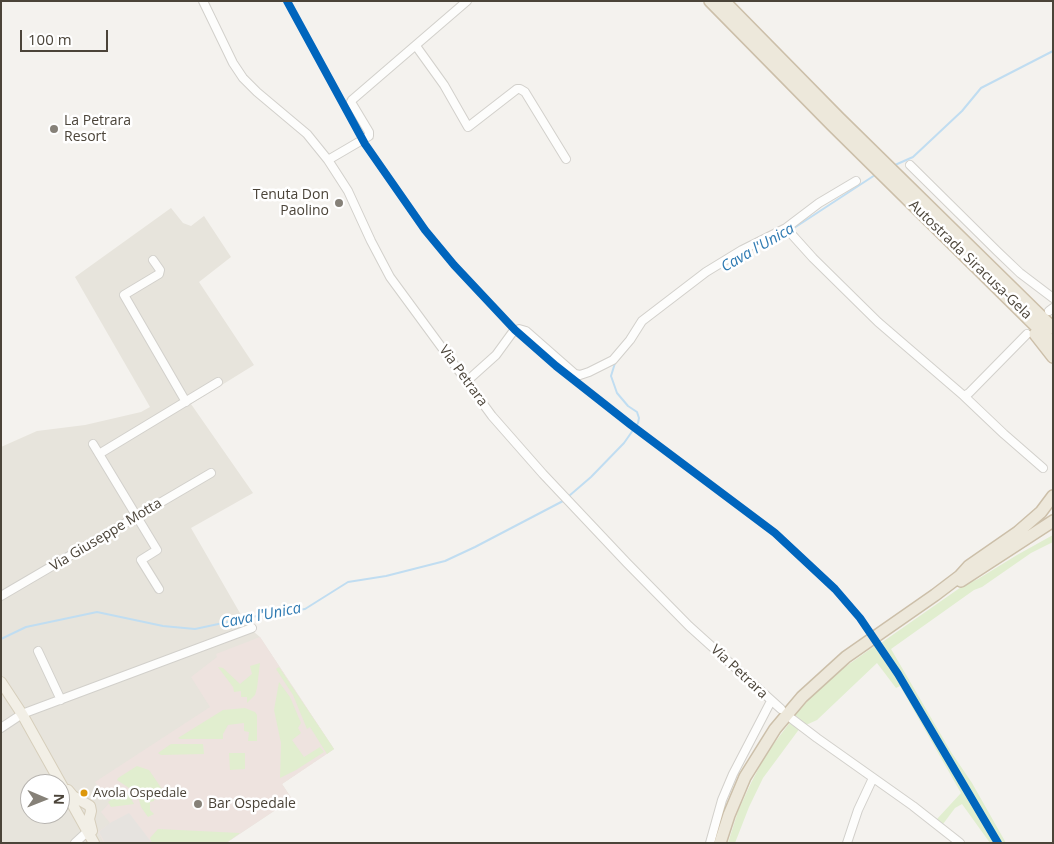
<!DOCTYPE html>
<style>
body{margin:0}
#map{position:relative;width:1054px;height:844px;overflow:hidden;background:#f4f2ee;font-family:"Open Sans",sans-serif}
canvas{display:block}
.frame{position:absolute;inset:0;border:2px solid #4b4439;pointer-events:none}
.north{position:absolute;left:20px;top:774px;width:50px;height:50px;box-sizing:border-box;background:#fff;border:1px solid #b7b4b0;border-radius:50%;rotate:91deg;font-size:14px;font-weight:700;line-height:20px;text-align:center;color:#4b4439}
.north::after{content:'';display:block;margin:auto;width:18px;height:22px;background:#868178;clip-path:polygon(50% 0,100% 100%,50% 72%,0 100%)}
.scale{position:absolute;left:20px;top:30px;width:88px;height:22px;box-sizing:border-box;border:2px solid #4b4439;border-top:0;padding-left:6px;font-size:15px;line-height:18px;white-space:nowrap;color:#4b4439;-webkit-text-stroke:4px #fff;paint-order:stroke}
</style>
<div id="map">
<canvas width="1054" height="844"></canvas>
<div class="frame"></div>
<div class="north">N</div>
<div class="scale">100 m</div>
</div>
<script>
const ctx = document.querySelector('canvas').getContext('2d');
ctx.lineJoin = 'round';
function fillPath(path, color) { ctx.fillStyle = color; ctx.fill(path, 'evenodd'); }
const poly = rows => new Path2D(rows.map(r => 'M' + r).join(''));
function strokePath(path, color, width, dash) { ctx.strokeStyle = color; ctx.lineWidth = width; ctx.lineCap = dash ? 'butt' : 'round'; ctx.setLineDash(dash || []); ctx.stroke(path); }
function label(font, color, halo, rows, align = 'center') {
  ctx.font = font + ' "Open Sans",sans-serif'; ctx.lineWidth = 5; ctx.setLineDash([]); ctx.textBaseline = 'middle'; ctx.strokeStyle = halo; ctx.fillStyle = color; for (const [text, x, y, turn = 0] of rows) {
    ctx.save(); ctx.translate(x, y); ctx.rotate((+turn || 0) * Math.PI / 180); ctx.textAlign = isNaN(turn) ? turn : align; if (halo) ctx.strokeText(text, 0, 0); ctx.fillText(text, 0, 0); ctx.restore();
  }
}
const residential = poly([
 [171,208,183,223,191,226,204,216,231,257,199,282,254,365,191,404,253,493,191,528,248,627,260,637,334,749,282,784,292,799,226,843,1,843,1,447,37,431,85,425,141,412,150,407,75,277],
 [30,784,60,784,60,814,30,814]
]);
const medical = poly([
 [260,637,334,749,282,784,292,799,226,843,104,843,98,832,110,823,101,812,112,800,110,796,105,798,95,782,210,707,191,677,217,657,216,654]
]);
const green = poly([
 [1053,535,1053,542,1031,553,982,587,974,590,891,649,951,752,972,783,1006,843,1001,843,881,643,964,585,978,579,1017,555],
 [876,645,904,689,996,843,990,843,962,804,955,808,943,824,937,819,961,793,900,686,896,688,877,663,817,720,806,725,795,715,816,692,845,667],
 [260,663,257,688,255,695,247,703,247,697,241,697,241,691,234,692,233,687,218,667,223,668,240,684,252,674,250,666],
 [279,667,334,749,327,754,310,727,307,729,293,695,276,669],
 [279,682,290,697,301,723,298,728,301,733,292,740,304,757,320,747,324,752,296,770,280,778,281,743,274,710],
 [245,708,255,712,257,715,257,741,248,741,249,732,244,731,244,723,228,725,223,734,223,739,180,739,178,738,223,710],
 [791,721,800,728,763,778,749,807,735,843,728,843,738,811,751,783,766,754],
 [171,744,203,744,204,754,161,755,158,753],
 [229,753,245,753,245,769,230,770],
 [137,766,149,770,162,789,154,793,154,801,150,802,150,810,154,814,148,817,141,807,138,796,135,792,117,780,118,778],
 [113,788,118,788,129,795,134,804,111,807,108,802,112,799,107,790],
 [158,829,240,833,226,843,152,843,150,838]
]);
const parking = poly([
 [129,813,152,843,105,843,99,832,110,823]
]);
const stream = poly([
 [895,165,913,157,962,111,981,88,1053,51],
 [791,230,875,175],
 [773,239,787,232],
 [569,496,591,477,624,443,638,423,639,418,637,412,628,406,617,393,611,376,615,363],
 [1,639,26,627,97,612,163,626,195,629,251,617,305,609,348,582,386,576,445,561,475,547,563,501]
]);
const minor = poly([
 [203,1,233,63,243,78,257,92,307,134,328,160,348,191,371,241,390,277,492,416,543,474,627,563,689,626,781,709],
 [416,46,444,85,468,127,517,89,520,89,525,92,566,159],
 [328,160,369,136,369,132,351,102,352,100,467,1],
 [910,165,998,252,1020,273,1053,298],
 [786,228,813,258,878,322,964,396,969,393,1027,334],
 [153,260,160,270,159,274,124,295,186,402],
 [1049,311,1053,308],
 [467,381,496,355,512,333,519,329,526,331,575,374,580,375,589,372,613,360,630,340,642,321,706,272,742,250,786,228,819,203,856,181],
 [964,396,1004,434,1043,468],
 [93,444,157,550,141,560,159,589],
 [99,454,218,382],
 [1,596,211,473],
 [38,651,61,700],
 [792,719,817,738,913,806,960,843],
 [1,728,22,714,252,628],
 [75,843,88,831],
 [710,843,722,800,733,774,771,701],
 [847,843,858,810,873,778]
]);
const major = poly([
 [1,682,22,714,94,843],
 [68,790,73,796,90,806,91,811,89,819,92,831]
]);
const highway = poly([
 [710,1,832,125,1053,343],
 [724,1,839,118,1053,328],
 [1035,334,1053,357],
 [961,581,1053,521],
 [720,843,729,815,745,777,775,729,802,697,846,657,935,595,960,576,969,566,1018,532,1041,512,1053,496]
]);
const rail1 = poly([
 [287,1,365,144,425,230,454,265,515,330,556,366,631,425,775,533,835,589,860,618,898,674,998,843]
]);
const markers = [
 [54,129,5,"#868178"],
 [339,203,5,"#868178"],
 [84,793,4.5,"#dd9709"],
 [198,804,5,"#868178"]
];
const busNames = [
 ["Avola Ospedale",93,793]
];
const poiNames = [
 ["La Petrara",64,121],
 ["Resort",64,137],
 ["Tenuta Don",329,195,"right"],
 ["Paolino",329,211,"right"],
 ["Bar Ospedale",208,804]
];
const streetNames = [
 ["Autostrada Siracusa-Gela",970,260,44],
 ["Via Petrara",463,376,54],
 ["Via Giuseppe Motta",106,535,-31],
 ["Via Petrara",739,672,43]
];
const waterNames = [
 ["Cava l'Unica",758,248,-30],
 ["Cava l'Unica",261,616,-11]
];
fillPath(residential, '#e7e4dc');
fillPath(medical, '#eee3df');
fillPath(green, '#e1eecf');
fillPath(parking, '#e6e3df');
strokePath(stream, '#c0ddf1', 2);
strokePath(minor, '#d2d0cb', 10);
strokePath(major, '#d6cebb', 12);
strokePath(highway, '#ccbfa9', 14);
strokePath(minor, '#fdfdfc', 8);
strokePath(major, '#f2efe6', 10);
strokePath(highway, '#ede8db', 11);
strokePath(rail1, '#0065bd', 8);
for (const [x, y, r, color] of markers) { const dot = new Path2D(); dot.arc(x, y, r, 0, 2 * Math.PI); ctx.fillStyle = color; ctx.fill(dot); strokePath(dot, '#fff', 2); }
label('13px', '#4b4439', '#fff', busNames, 'left');
label('14px', '#4b4439', '#fff', poiNames, 'left');
label('14px', '#4b4439', '#fff', streetNames);
label('italic 15px', '#2e7ab2', '#fff', waterNames);
</script>
